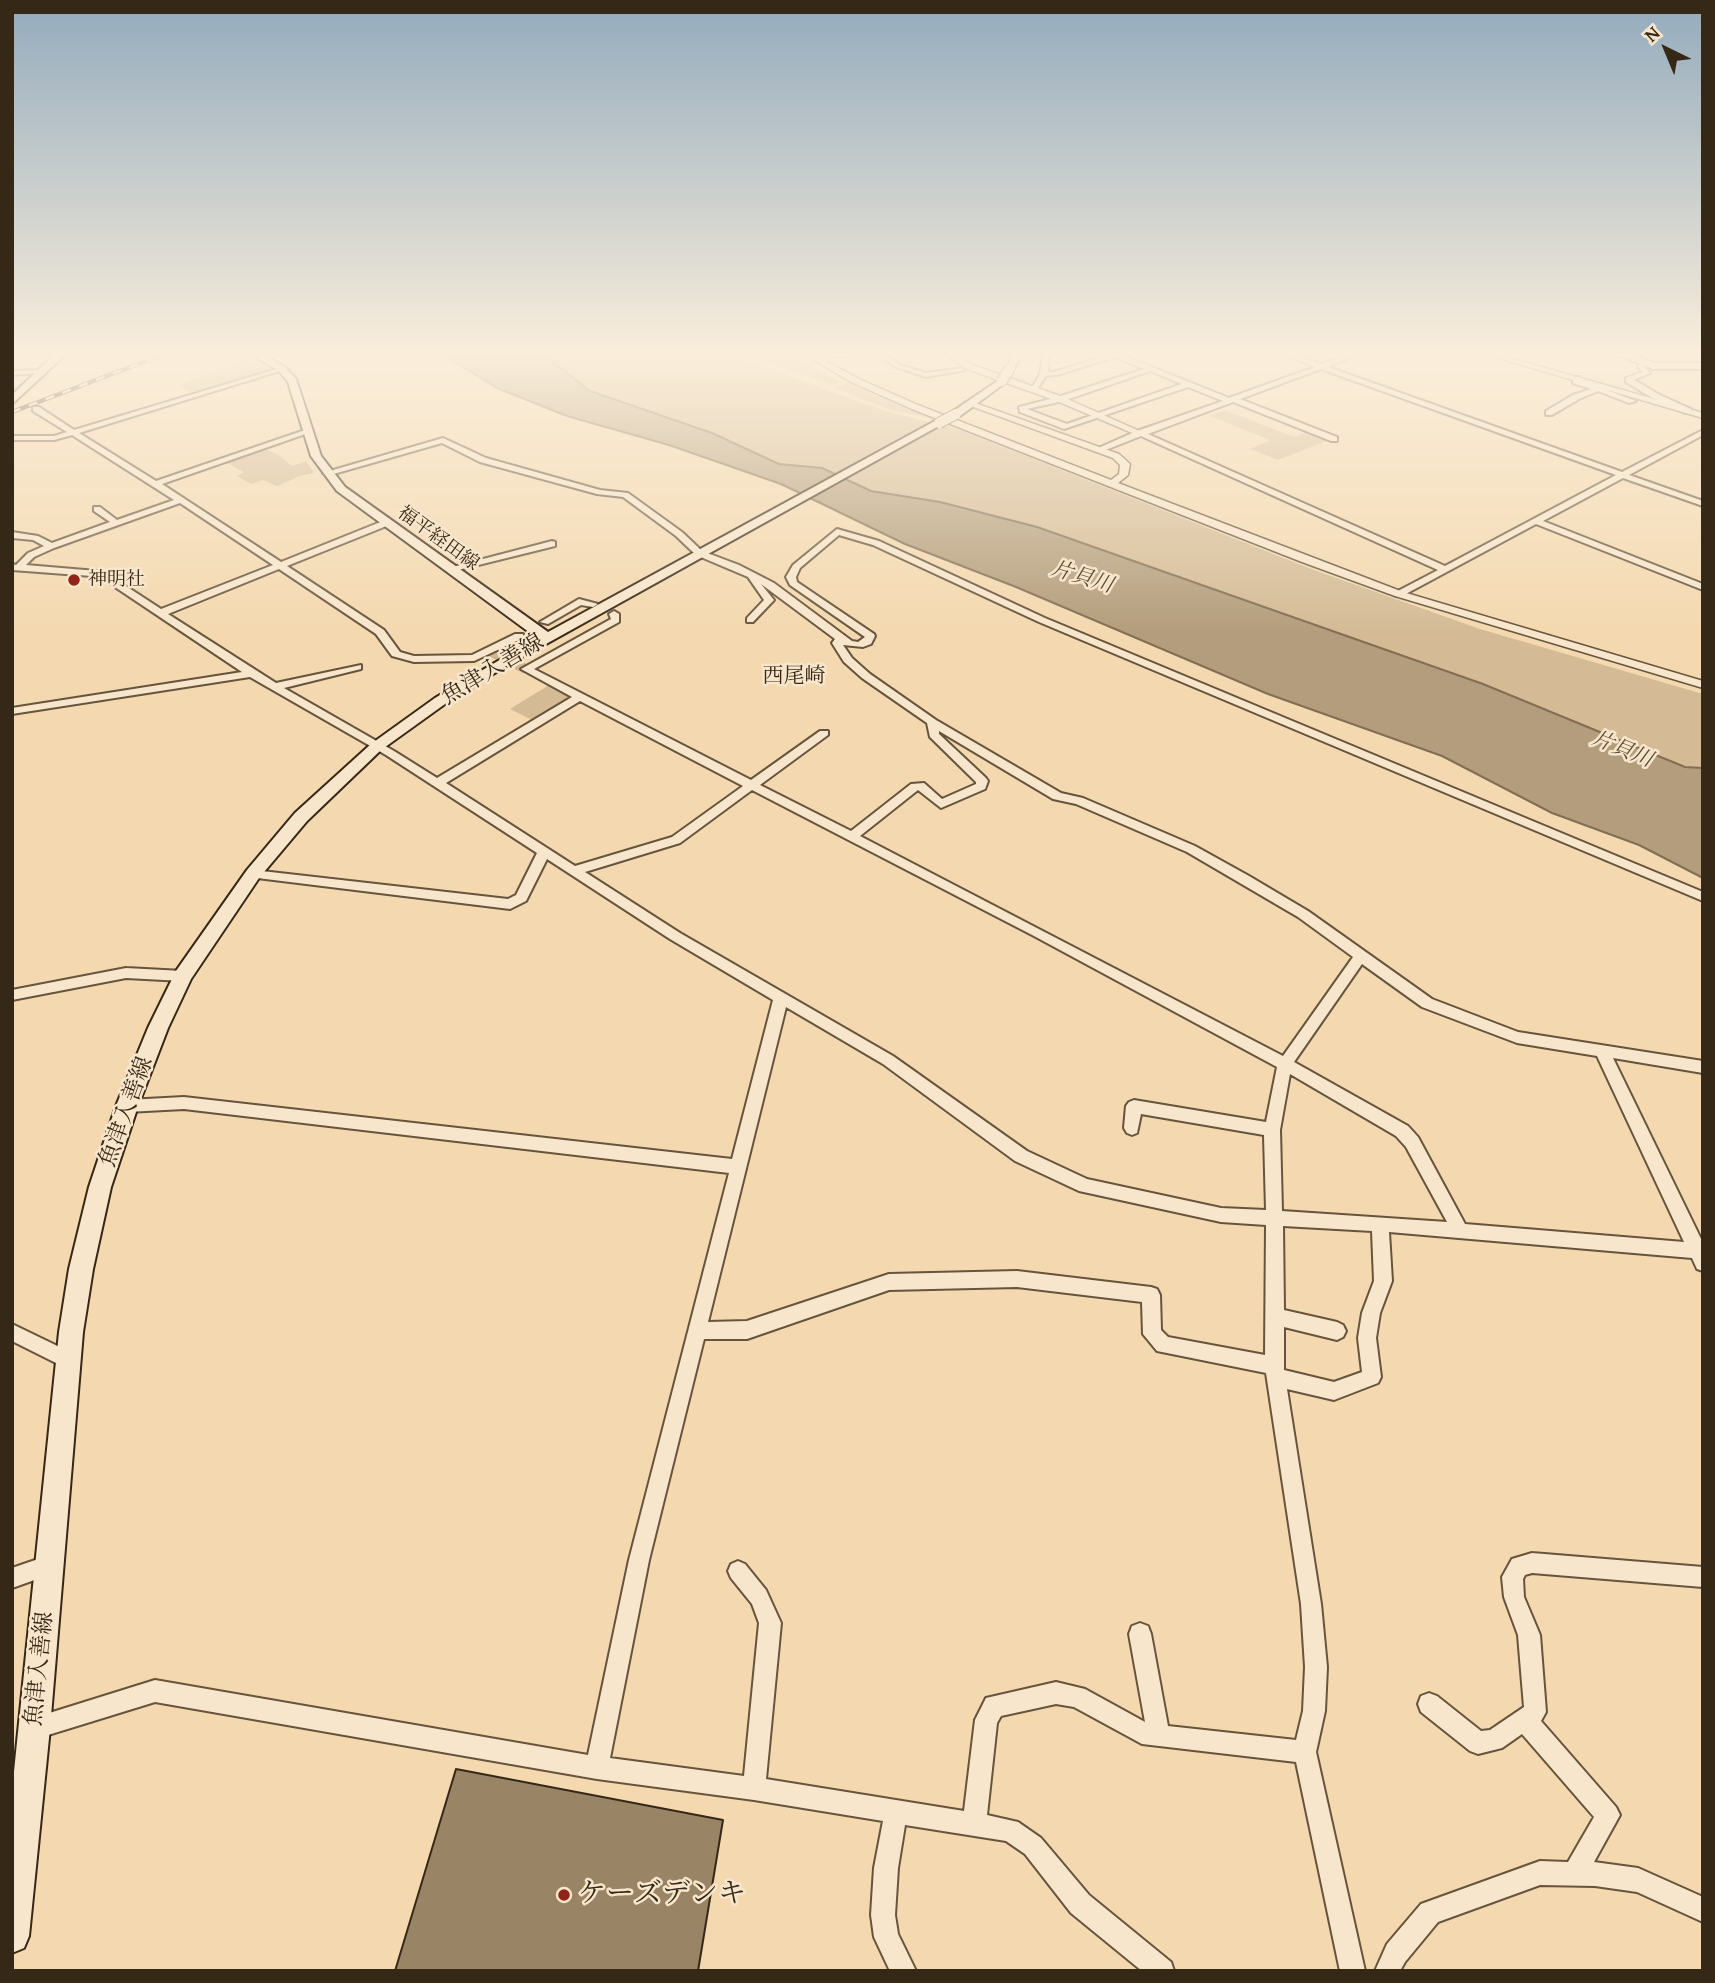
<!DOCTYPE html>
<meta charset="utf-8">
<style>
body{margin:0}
#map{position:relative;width:1715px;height:1983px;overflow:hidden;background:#f4d9b0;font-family:"Gentium Book Plus",serif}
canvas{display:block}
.frame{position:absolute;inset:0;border:14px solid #362816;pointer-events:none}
.north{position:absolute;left:1631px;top:14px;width:70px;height:70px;-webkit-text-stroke:5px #f8e6cc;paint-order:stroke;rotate:317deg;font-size:19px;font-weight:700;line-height:28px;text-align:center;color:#362816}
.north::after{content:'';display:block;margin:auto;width:24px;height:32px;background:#362816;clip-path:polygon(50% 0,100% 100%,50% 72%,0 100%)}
</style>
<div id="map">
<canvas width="1715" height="1983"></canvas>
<div class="frame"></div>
<div class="north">N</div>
</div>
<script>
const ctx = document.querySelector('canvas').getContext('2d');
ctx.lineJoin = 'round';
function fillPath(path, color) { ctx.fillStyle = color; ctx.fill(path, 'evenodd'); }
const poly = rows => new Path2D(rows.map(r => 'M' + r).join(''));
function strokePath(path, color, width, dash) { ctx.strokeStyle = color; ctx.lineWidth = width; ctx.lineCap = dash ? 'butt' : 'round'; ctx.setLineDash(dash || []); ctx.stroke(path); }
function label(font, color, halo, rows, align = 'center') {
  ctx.font = font + ' "Gentium Book Plus","Noto Serif JP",serif'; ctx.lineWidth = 5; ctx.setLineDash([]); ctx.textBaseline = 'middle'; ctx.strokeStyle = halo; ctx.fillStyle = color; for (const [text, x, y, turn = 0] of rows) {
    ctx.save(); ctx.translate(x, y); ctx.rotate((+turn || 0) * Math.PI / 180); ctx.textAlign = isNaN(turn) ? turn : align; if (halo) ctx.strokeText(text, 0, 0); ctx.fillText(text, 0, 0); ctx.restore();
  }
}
const green = poly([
 [544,355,732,355,882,410,960,430,1314,570,1480,629,1703,694,1703,768,1685,767,1483,684,1037,527,940,502,871,491,822,468,779,464,712,433,590,391],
 [744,355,789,355,841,382,834,385],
 [239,356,270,369,198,391,189,391,178,385,232,366],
 [848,383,874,395,934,419,891,410,834,388],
 [1225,410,1294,437,1307,432,1329,440,1278,460,1250,449,1270,440,1210,416],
 [263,448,279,455,292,466,306,461,314,473,300,476,277,486,263,480,251,484,237,476,244,472,225,462],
 [549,685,570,695,564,703,534,721,510,709]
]);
const water = poly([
 [443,355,544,355,590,391,712,433,779,464,822,468,871,491,940,502,1037,527,1483,684,1685,767,1703,768,1703,878,1639,845,1552,813,1442,756,1268,694,1016,587,905,544,781,484,669,445,567,416,497,388,443,355]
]);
const building = poly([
 [456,1769,723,1820,698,1971,395,1971,456,1769]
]);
const minorTunnel = poly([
 [490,651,526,669]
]);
const minor = poly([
 [829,355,852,355,832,357,829,355],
 [877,355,885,355,900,365,926,373,961,368,965,370,926,377,896,367,877,355],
 [1043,355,1049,355,1048,372,1054,372,1108,355,1122,355,1229,398,1315,367,1286,355,1295,355,1321,364,1346,355,1355,355,1328,367,1622,472,1703,430,1703,435,1629,475,1703,501,1703,506,1623,478,1543,521,1703,584,1703,590,1536,524,1402,596,1396,596,1396,592,1438,570,1141,436,1103,451,1096,449,1137,431,1223,401,1188,387,1064,429,1020,412,1019,407,1058,397,1144,369,1115,357,1057,375,1046,376,1035,392,1031,390,1040,374,1043,355],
 [1321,369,1616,475,1445,566,1148,434,1233,402,1331,441,1337,441,1337,437,1240,399,1321,369],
 [1150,371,1182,384,1067,424,1027,409,1063,401,1150,371],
 [1641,362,1645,362,1645,367,1650,373,1634,380,1660,395,1691,409,1691,413,1685,413,1654,399,1626,382,1626,378,1642,372,1638,367,1641,362],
 [280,368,286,369,79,433,156,481,311,428,311,432,162,484,281,562,383,521,389,521,389,525,287,566,384,630,400,652,414,656,472,655,515,634,523,634,523,638,474,661,414,662,392,656,376,634,279,569,168,614,276,683,361,665,361,669,284,688,394,751,437,778,572,697,521,669,611,619,609,614,614,611,619,614,619,622,534,669,751,780,820,731,828,731,828,735,760,785,851,831,911,784,924,783,942,799,976,784,976,782,930,737,927,723,862,678,844,662,832,643,835,639,761,584,774,600,753,622,747,622,747,618,764,600,748,577,696,555,676,536,623,497,597,494,480,462,442,443,330,475,323,473,443,438,486,458,600,490,628,493,682,532,702,551,739,565,774,583,852,641,858,642,865,637,790,585,786,577,793,565,837,529,879,541,1045,618,1703,892,1703,901,1039,622,873,545,839,535,800,568,796,577,797,582,874,634,875,636,871,644,863,647,843,645,852,658,870,674,936,720,1061,793,1083,798,1195,846,1249,876,1308,911,1432,999,1518,1032,1703,1061,1703,1073,1613,1058,1703,1243,1703,1271,1697,1269,1692,1258,1389,1232,1392,1281,1380,1313,1376,1338,1381,1377,1378,1383,1334,1400,1287,1389,1321,1604,1327,1667,1325,1711,1316,1752,1365,1971,1340,1971,1296,1762,1142,1744,1074,1707,1056,1704,1001,1716,997,1723,987,1815,1018,1822,1041,1838,1089,1895,1171,1962,1174,1971,1142,1971,1071,1913,1025,1854,1006,1841,905,1825,898,1868,895,1915,898,1934,916,1971,890,1971,874,1937,871,1915,874,1868,883,1821,754,1800,597,1779,155,1702,35,1739,27,1736,24,1728,27,1720,155,1680,588,1755,629,1560,729,1173,184,1109,127,1112,122,1110,119,1106,122,1102,127,1100,184,1097,732,1159,773,1000,670,939,547,859,526,901,510,909,249,877,247,874,253,870,508,899,516,895,537,853,386,755,250,677,12,714,12,708,242,672,109,583,92,576,12,570,12,564,16,565,28,553,44,546,33,540,12,538,12,532,38,536,52,543,110,522,94,511,94,507,100,507,117,520,174,500,72,435,54,440,12,440,12,436,54,436,67,432,33,411,33,407,39,407,74,430,280,368],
 [180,503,273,565,161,609,115,579,97,571,26,565,34,557,54,548,180,503],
 [580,701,743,786,672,837,575,866,446,783,580,701],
 [939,731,1053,799,1076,804,1187,852,1298,917,1353,957,1283,1056,860,836,918,790,941,808,985,789,988,781,986,778,939,734,939,731],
 [752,790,1034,936,1277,1067,1266,1122,1134,1100,1129,1102,1126,1106,1124,1128,1127,1133,1132,1135,1137,1133,1141,1114,1264,1135,1266,1210,1221,1208,1087,1179,1027,1151,893,1056,680,933,585,872,680,843,752,790],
 [1362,964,1422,1007,1517,1043,1597,1056,1684,1242,1465,1224,1418,1137,1408,1126,1294,1062,1362,964],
 [786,1007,883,1064,1015,1161,1079,1191,1221,1222,1266,1225,1265,1355,1168,1337,1161,1330,1160,1295,1157,1289,1151,1287,1017,1271,889,1274,747,1321,708,1322,786,1007],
 [1290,1074,1396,1136,1406,1147,1447,1222,1282,1211,1280,1130,1290,1074],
 [1283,1226,1372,1231,1374,1281,1362,1313,1358,1338,1362,1372,1334,1382,1284,1370,1284,1327,1337,1340,1343,1337,1346,1331,1343,1325,1337,1322,1284,1310,1283,1226],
 [1017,1287,1142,1302,1143,1334,1157,1351,1266,1373,1301,1604,1305,1667,1303,1711,1296,1740,1168,1726,1151,1634,1148,1626,1140,1623,1132,1626,1129,1634,1145,1722,1085,1689,1056,1682,986,1698,975,1720,964,1811,766,1779,781,1623,766,1590,745,1564,738,1561,731,1564,728,1571,731,1578,752,1604,759,1623,744,1776,610,1758,649,1560,704,1339,747,1339,889,1290,1017,1287],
 [43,370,41,373,12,375,12,371,43,370],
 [1573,377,1579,377,1580,380,1636,401,1629,403,1598,391,1579,399,1552,415,1546,415,1546,411,1573,395,1591,389,1573,383,1573,377],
 [552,541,555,542,555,546,450,572,445,569,552,541],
 [579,599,598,604,593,607,581,605,548,624,540,622,579,599],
 [126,968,183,971,190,976,183,981,126,978,12,1000,12,990,126,968],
 [12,1324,74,1354,77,1360,74,1366,68,1369,12,1341,12,1324],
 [1532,1553,1703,1567,1703,1587,1532,1573,1525,1575,1523,1579,1524,1597,1540,1635,1546,1712,1541,1721,1616,1807,1620,1815,1594,1862,1638,1868,1703,1897,1703,1922,1637,1892,1595,1886,1540,1885,1438,1922,1405,1962,1400,1971,1375,1971,1387,1944,1421,1904,1540,1861,1568,1862,1594,1817,1522,1734,1502,1748,1478,1754,1470,1751,1421,1712,1418,1704,1421,1696,1429,1693,1437,1696,1481,1731,1490,1730,1524,1707,1518,1635,1504,1597,1502,1577,1512,1559,1532,1553],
 [50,1555,57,1558,60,1565,57,1572,12,1588,12,1568,50,1555]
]);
const tertiary = poly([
 [805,355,815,355,859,379,918,405,1111,480,1119,474,1120,465,1113,458,968,405,975,403,1119,454,1130,464,1128,475,1118,483,1403,592,1703,681,1703,688,1395,596,1302,562,912,409,853,383,805,355],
 [947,355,956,355,973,365,1063,397,1144,433,1137,435,1057,401,967,369,947,355],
 [1488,355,1500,355,1703,413,1703,418,1488,355]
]);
const secondary = poly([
 [54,355,65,355,12,404,12,395,54,355],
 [252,355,264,355,285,367,296,379,321,456,345,487,548,632,935,421,944,423,501,669,445,704,381,750,307,821,259,878,191,979,168,1028,138,1106,111,1187,93,1269,83,1332,50,1728,29,1936,24,1948,12,1953,12,1791,59,1332,69,1269,89,1187,116,1106,148,1028,176,971,247,870,295,813,371,744,435,698,537,638,337,491,311,456,288,382,279,371,252,355],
 [1012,355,1022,355,1013,370,1007,370,1012,355],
 [1618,355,1632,355,1654,363,1703,363,1703,369,1653,369,1618,355],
 [1002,378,1007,381,1005,383,960,416,952,416,952,412,1002,378]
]);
const rail = poly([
 [12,412,162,355]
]);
const secondaryBridge = poly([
 [1002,381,1010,368],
 [939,423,956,414]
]);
const markers = [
 [74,580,7,"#8f2418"],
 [564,1895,7,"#8f2418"]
];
const farStreetnames = [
 ["福平経田線",438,539,36]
];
const farPoinames = [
 ["神明社",88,580]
];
const farWaternames = [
 ["片貝川",1082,578,17],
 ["片貝川",1622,750,22]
];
const farNeighbourhoodnames = [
 ["西尾崎",794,677]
];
const streetNames = [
 ["魚津入善線",493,670,-31],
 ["魚津入善線",127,1112,-70],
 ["魚津入善線",40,1669,-84]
];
const nearPoinames = [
 ["ケーズデンキ",578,1895]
];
fillPath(green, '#d4bb96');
fillPath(water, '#b39d7c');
strokePath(water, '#816e53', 2);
fillPath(building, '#998466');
strokePath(building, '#362816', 2);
strokePath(minorTunnel, '#ceb691', 10, [10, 5]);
strokePath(minor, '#66543c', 4);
strokePath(tertiary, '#66543c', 3);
strokePath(secondary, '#362816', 4);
fillPath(minor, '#f8e6cc');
fillPath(tertiary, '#f8e6cc');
fillPath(secondary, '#f8e6cc');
strokePath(rail, '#362816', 4.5);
strokePath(rail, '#f8e6cc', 2.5, [9]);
strokePath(secondaryBridge, '#362816', 12, []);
strokePath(secondaryBridge, '#f8e6cc', 10);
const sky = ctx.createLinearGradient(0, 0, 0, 633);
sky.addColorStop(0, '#93abbd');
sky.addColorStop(0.56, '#faeedb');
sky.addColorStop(1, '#faeedb00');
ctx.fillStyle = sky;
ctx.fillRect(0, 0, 1715, 633);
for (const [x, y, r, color] of markers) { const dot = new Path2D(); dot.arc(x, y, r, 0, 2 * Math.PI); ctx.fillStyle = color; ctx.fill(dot); strokePath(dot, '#f8e6cc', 2.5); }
label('19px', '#362816', '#f8e6cc', farStreetnames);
label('19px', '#362816', '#f8e6cc', farPoinames, 'left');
label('italic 21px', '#5c4b35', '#f8e6cc', farWaternames);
label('21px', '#362816', '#f8e6cc', farNeighbourhoodnames);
label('23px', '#362816', '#f8e6cc', streetNames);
label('28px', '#362816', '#f8e6cc', nearPoinames, 'left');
</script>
